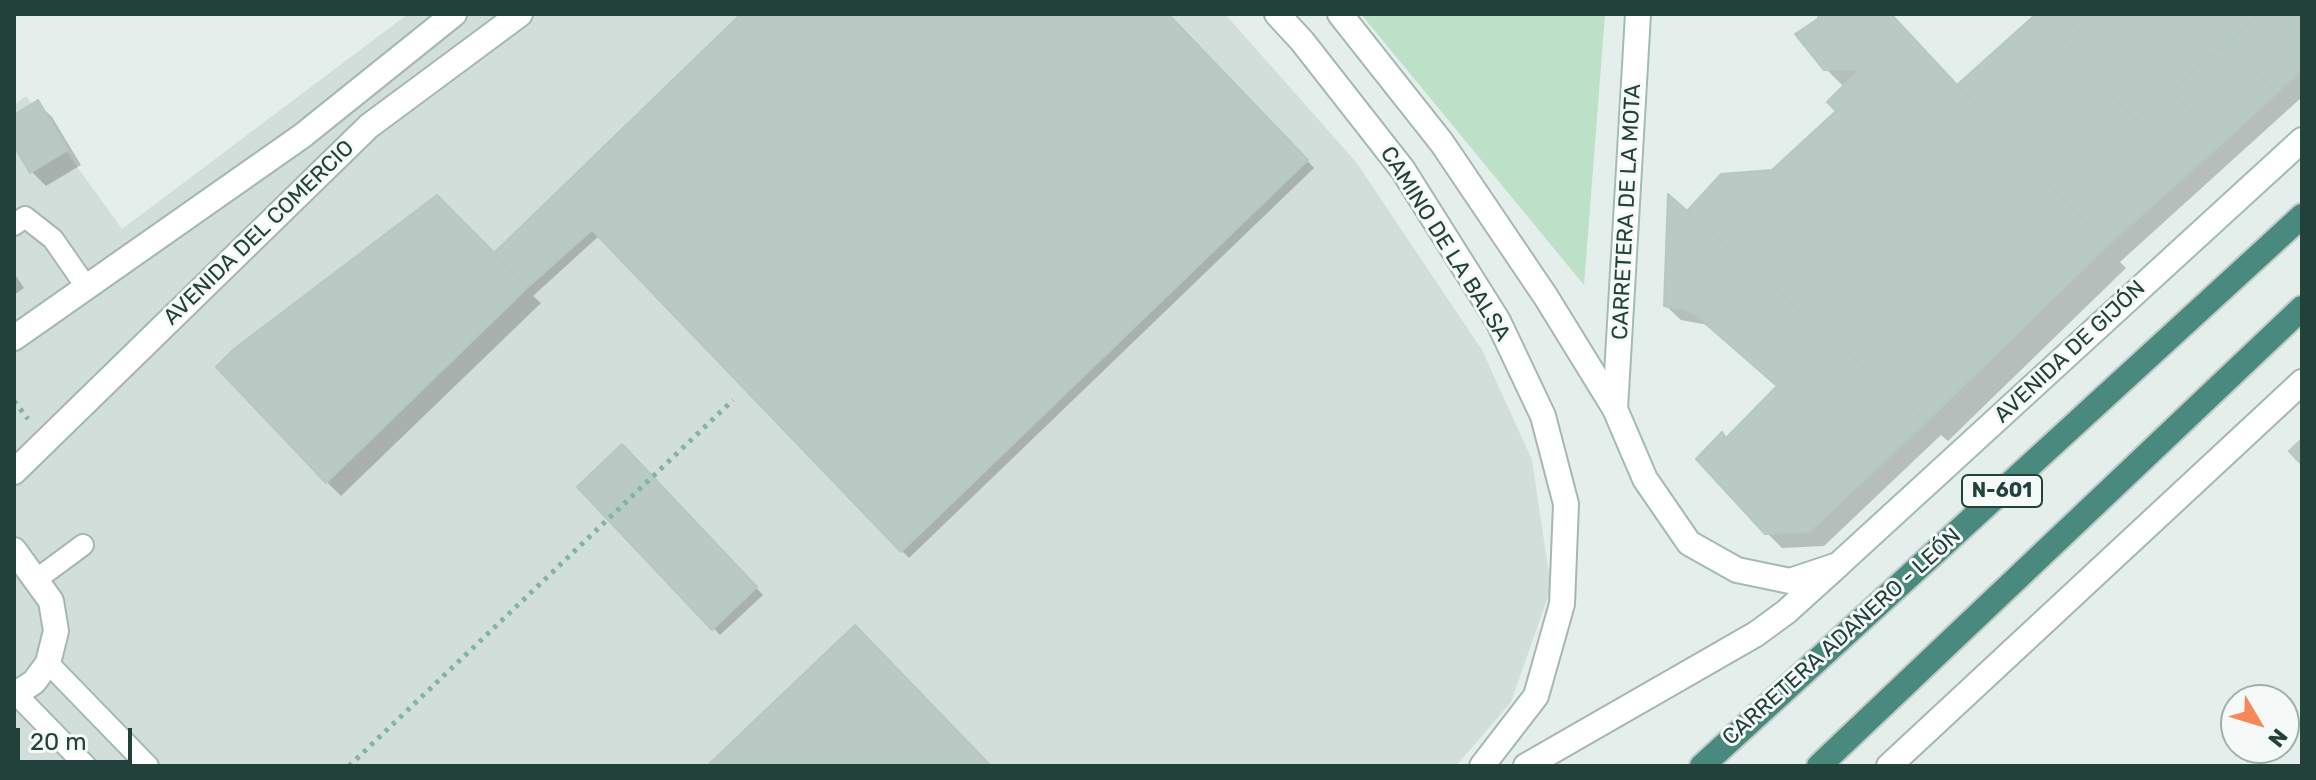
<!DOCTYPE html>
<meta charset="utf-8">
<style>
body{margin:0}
#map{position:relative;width:2316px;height:780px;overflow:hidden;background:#e4eeea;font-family:Rubik,sans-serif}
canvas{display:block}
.frame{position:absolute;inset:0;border:16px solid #22413a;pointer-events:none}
.north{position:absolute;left:2220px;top:684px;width:80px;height:80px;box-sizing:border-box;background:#f5faf8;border:2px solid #a1b0ac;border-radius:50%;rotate:128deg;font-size:22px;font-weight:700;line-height:32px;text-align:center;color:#22413a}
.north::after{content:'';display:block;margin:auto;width:28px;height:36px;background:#f88758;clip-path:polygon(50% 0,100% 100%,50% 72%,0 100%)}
.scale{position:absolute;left:16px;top:728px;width:116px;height:36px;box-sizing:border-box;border:4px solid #22413a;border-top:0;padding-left:10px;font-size:24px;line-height:28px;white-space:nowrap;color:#22413a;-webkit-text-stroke:6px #f5faf8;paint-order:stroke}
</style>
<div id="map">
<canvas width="2316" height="780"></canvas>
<div class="frame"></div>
<div class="north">N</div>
<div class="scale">20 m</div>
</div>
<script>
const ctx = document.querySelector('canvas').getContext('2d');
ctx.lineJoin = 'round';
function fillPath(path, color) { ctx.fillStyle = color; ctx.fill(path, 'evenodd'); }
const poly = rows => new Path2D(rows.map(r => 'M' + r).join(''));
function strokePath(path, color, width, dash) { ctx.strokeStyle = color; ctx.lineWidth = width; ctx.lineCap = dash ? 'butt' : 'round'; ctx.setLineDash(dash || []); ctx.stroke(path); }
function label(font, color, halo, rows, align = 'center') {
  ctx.font = font + ' Rubik,sans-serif'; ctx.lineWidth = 6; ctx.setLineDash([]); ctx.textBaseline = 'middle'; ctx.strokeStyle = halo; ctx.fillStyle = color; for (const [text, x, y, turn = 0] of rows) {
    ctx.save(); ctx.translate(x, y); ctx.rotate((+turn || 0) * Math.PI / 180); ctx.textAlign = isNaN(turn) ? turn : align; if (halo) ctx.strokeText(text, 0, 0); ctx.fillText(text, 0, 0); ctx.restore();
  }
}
const built = poly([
 [408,14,1225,14,1356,162,1482,350,1532,460,1551,588,1511,702,1456,766,14,766,14,105,26,96,122,229]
]);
const green = poly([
 [1361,14,1605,14,1584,285]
]);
const shadow = poly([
 [744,14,1166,14,1314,168,909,558,600,235,533,296,541,303,341,496,327,482,494,256],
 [1819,14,1890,14,1957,87,2039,14,2302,14,2302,97,2120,262,2126,268,1948,441,1941,435,1824,546,1782,548,1767,533,1727,440,1779,387,1708,325,1681,320,1666,306,1695,220,1773,172,1839,111,1844,87,1826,69],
 [37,103,52,117,81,165,46,186,32,172,14,142,14,117],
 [14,273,24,288,14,295],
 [622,447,763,595,720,635,580,487]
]);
const building = poly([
 [741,14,1168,14,1308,160,901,552,592,230,528,287,494,253,741,14],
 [1817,14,1891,14,2107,246,1926,422,1687,211,1721,174,1772,170,1836,111,1827,102,1859,70,1824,70,1795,34,1819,18,1817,14],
 [2036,14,2065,14,2079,30,2065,42,2135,121,2172,90,2219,146,2107,246,1957,85,2036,14],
 [2065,14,2260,14,2135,121,2065,42,2079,30,2065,14],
 [2260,14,2302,14,2302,70,2276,94,2230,41,2260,14],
 [2230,41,2276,94,2219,146,2172,90,2230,41],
 [38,100,68,150,30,173,14,146,14,115,38,100],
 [1668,194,1926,422,1809,532,1765,534,1696,459,1722,432,1726,438,1777,386,1692,312,1664,306,1668,194],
 [437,195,528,287,326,483,216,367,234,349,437,195],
 [2302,439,2302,465,2289,451,2302,439],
 [622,444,757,587,712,630,577,487,622,444],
 [855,625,991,766,707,766,855,625]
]);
const path = poly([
 [14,401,28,419],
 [349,766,733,400]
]);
const service = poly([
 [14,225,25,217,53,239,87,288],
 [37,579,83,545],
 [48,663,148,766],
 [17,695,86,766]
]);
const minor = poly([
 [1277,14,1302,41,1403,170,1498,321,1543,416,1566,504,1562,604,1536,696,1482,766],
 [1340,14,1442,143,1546,297,1615,409],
 [14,338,302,136,454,14],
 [14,472,369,126,520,14],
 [14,550,51,601,56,631,48,663,34,682,14,695],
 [1526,766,1756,634,1786,612,1838,565],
 [1889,766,2302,382]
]);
const secondary = poly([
 [1638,14,1615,409,1645,479,1689,543,1737,570,1790,581,1838,565,2302,140]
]);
const trunk = poly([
 [1702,766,2302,216],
 [1819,766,2302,308]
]);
const shields = [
 [2002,491,80]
];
const shieldNames = [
 ["N-601",2002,491]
];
const streetNames = [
 ["CARRETERA DE LA MOTA",1627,212,-87],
 ["AVENIDA DEL COMERCIO",259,233,-44],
 ["CAMINO DE LA BALSA",1445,244,58],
 ["AVENIDA DE GIJÓN",2070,352,-43],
 ["CARRETERA ADANERO - LEÓN",1842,637,-42]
];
fillPath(built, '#d2ded9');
fillPath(green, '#bce0c8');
fillPath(shadow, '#0003');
fillPath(building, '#b9c9c3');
strokePath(building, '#b6c8c2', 2);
strokePath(service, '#a6b7b2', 24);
strokePath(minor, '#a6b7b2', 28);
strokePath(secondary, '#a2bbb3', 28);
strokePath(trunk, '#c1cac8', 28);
strokePath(path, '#83b3a6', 5, [4, 6]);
strokePath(service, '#fff', 20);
strokePath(minor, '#fff', 24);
strokePath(secondary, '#fff', 24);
strokePath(trunk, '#4a8a7e', 24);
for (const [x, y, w] of shields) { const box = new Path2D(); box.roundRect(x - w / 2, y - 16, w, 32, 6); ctx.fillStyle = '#f5faf8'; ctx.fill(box); strokePath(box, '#22413a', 2); }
label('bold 20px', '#22413a', null, shieldNames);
label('22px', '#22413a', '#f5faf8', streetNames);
</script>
